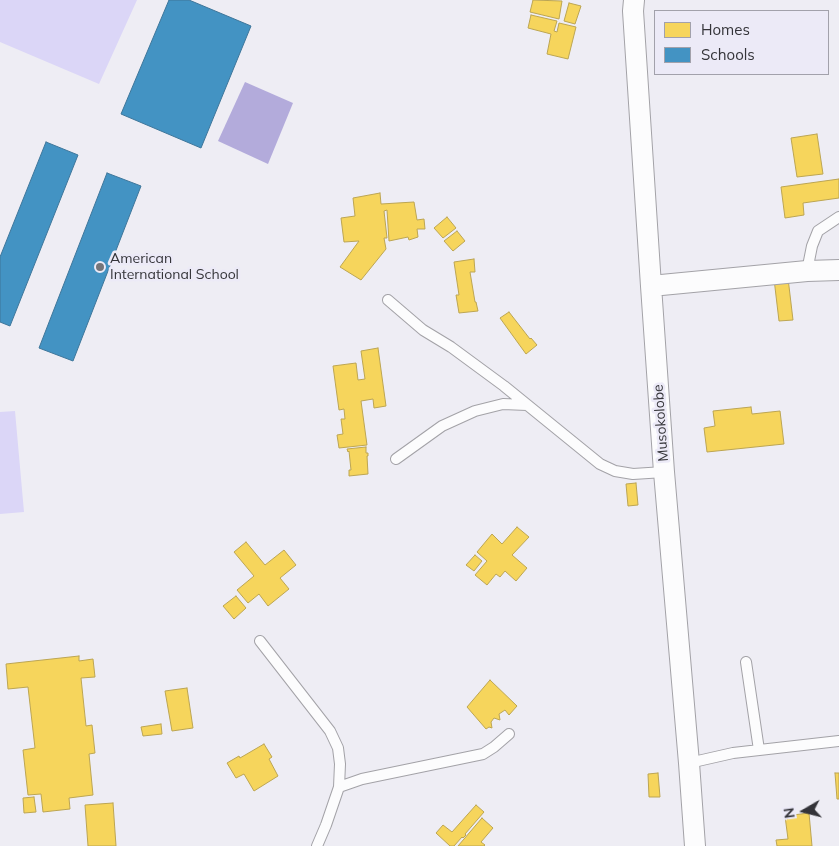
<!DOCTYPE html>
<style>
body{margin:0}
#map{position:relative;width:839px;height:846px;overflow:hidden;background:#eeedf4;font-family:Mulish,sans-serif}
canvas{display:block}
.legend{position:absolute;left:654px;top:10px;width:175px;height:65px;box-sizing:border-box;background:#eceaf7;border:1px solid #a2a1ab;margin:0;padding:6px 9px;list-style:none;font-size:15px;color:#343439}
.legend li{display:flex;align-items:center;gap:10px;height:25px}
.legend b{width:25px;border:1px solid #a2a1ab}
.north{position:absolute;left:779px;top:786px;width:50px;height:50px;-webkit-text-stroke:4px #eceaf7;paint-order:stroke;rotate:262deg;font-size:14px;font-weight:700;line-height:20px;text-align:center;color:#343439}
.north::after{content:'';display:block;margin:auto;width:18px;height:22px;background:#343439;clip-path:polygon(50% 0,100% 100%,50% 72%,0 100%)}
</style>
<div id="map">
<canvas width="839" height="846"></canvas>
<ul class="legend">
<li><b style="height:14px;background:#f6d55c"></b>Homes</li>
<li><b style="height:14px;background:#4393c3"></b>Schools</li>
</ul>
<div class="north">N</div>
</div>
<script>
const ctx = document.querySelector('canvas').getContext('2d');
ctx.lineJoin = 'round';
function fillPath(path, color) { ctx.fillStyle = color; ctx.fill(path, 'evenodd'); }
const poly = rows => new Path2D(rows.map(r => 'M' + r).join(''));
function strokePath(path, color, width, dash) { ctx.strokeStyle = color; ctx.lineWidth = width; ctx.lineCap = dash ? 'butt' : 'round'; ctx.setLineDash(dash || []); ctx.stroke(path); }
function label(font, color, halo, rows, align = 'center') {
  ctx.font = font + ' Mulish,sans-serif'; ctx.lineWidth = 5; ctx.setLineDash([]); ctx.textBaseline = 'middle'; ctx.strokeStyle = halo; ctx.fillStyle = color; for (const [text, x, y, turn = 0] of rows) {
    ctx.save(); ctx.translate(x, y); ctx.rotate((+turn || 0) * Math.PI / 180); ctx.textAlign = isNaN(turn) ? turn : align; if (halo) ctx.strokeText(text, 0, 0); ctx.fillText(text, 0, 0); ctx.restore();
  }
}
const green = poly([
 [0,0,137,0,99,84,0,42],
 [15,411,24,512,0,514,0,412]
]);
const water = poly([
 [245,82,293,103,268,164,218,141]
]);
const homes = poly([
 [533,0,562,1,559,19,530,12,533,0],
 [569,3,581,6,575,24,564,21,569,3],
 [531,15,557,21,554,31,557,32,559,23,576,27,568,59,547,54,551,34,528,28,531,15],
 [817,134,823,174,797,177,791,138,817,134],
 [839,179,839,198,803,203,804,215,785,218,781,187,839,179],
 [380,193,381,204,414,202,417,220,424,219,425,229,417,229,418,237,409,240,408,237,389,241,387,210,384,211,387,238,384,238,386,249,361,280,340,267,359,241,344,242,341,218,355,216,353,198,380,193],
 [447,217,456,228,443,238,434,228,447,217],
 [457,231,465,241,453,251,444,241,457,231],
 [474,259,475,272,470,272,475,302,476,302,478,311,459,313,456,295,459,295,454,262,474,259],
 [788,278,793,320,779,321,774,279,788,278],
 [509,312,530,339,531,338,537,345,526,354,500,318,509,312],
 [378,348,386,406,374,408,373,399,361,401,367,445,339,448,337,435,343,434,341,419,345,419,344,409,339,410,333,366,356,363,358,380,365,379,361,351,378,348],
 [751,407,752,414,780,411,784,444,707,452,704,428,715,426,713,411,751,407],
 [366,447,366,453,368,453,368,456,367,456,368,474,349,476,349,470,351,470,349,451,348,452,347,449,366,447],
 [636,483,638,505,628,506,626,484,636,483],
 [517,527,529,537,512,555,527,568,516,581,505,571,500,577,496,574,487,585,475,575,487,561,477,552,492,534,502,544,517,527],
 [246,542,265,565,284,550,296,565,280,578,289,589,268,606,259,594,248,603,237,590,254,576,234,552,246,542],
 [475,555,482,561,474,571,466,565,475,555],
 [236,596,246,608,234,619,223,606,236,596],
 [79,656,79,661,93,659,95,677,81,678,86,726,92,725,95,753,89,754,93,795,69,798,70,809,43,812,41,794,28,795,23,750,35,748,28,687,8,689,6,664,79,656],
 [490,680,517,706,509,715,505,710,499,714,500,720,494,718,491,722,492,728,489,727,486,729,467,707,490,680],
 [187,688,193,728,172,731,165,691,187,688],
 [161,724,162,734,143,736,141,727,161,724],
 [264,744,272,757,269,759,278,776,254,791,244,774,236,778,227,763,239,756,240,758,264,744],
 [658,773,660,797,649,797,648,774,658,773],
 [835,773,839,773,839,799,837,799,835,773],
 [34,797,36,812,24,813,23,798,34,797],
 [113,803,116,846,88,846,85,805,113,803],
 [476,805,484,812,465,834,466,835,463,838,462,837,454,846,450,846,436,833,443,825,452,832,476,805],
 [809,813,812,846,777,846,776,840,788,839,785,816,809,813],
 [482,818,493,828,481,842,485,845,484,846,458,846,482,818]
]);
const schools = poly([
 [169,0,189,0,251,26,201,148,121,114,169,0],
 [46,142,78,155,10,326,0,322,0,257,46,142],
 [107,173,141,186,73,361,39,348,107,173]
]);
const service = poly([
 [807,271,812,246,818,231,839,217],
 [388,300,423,330,451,347,504,386,600,464,615,471,633,474,664,472],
 [396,459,442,426,475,411,503,404,527,405],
 [260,641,330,731,338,748,340,764,339,787,326,825,317,846],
 [746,662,759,750],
 [689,763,733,753,839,741],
 [339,787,362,779,483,754,494,747,509,734]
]);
const minor = poly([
 [634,0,633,11,651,286,664,472,689,763,695,846],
 [651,286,807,271,839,270]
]);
const markers = [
 [100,267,5,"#75757a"]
];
const poiNames = [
 ["American",110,259],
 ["International School",110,275]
];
const streetNames = [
 ["Musokolobe",661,423,-94]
];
fillPath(green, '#dbd6f7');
fillPath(water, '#b3abdb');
fillPath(homes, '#f6d55c');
strokePath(homes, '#bca552', 1);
fillPath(schools, '#4393c3');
strokePath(schools, '#3e769a', 1);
strokePath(service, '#a3a2a7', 12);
strokePath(minor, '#a3a2a7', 22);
strokePath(service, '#fcfcfd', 10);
strokePath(minor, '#fcfcfd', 20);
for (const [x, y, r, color] of markers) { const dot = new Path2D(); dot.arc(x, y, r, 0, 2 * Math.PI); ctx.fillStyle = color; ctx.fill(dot); strokePath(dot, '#eceaf7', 2); }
label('14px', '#343439', '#eceaf7', poiNames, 'left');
label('14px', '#343439', '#eceaf7', streetNames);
</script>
